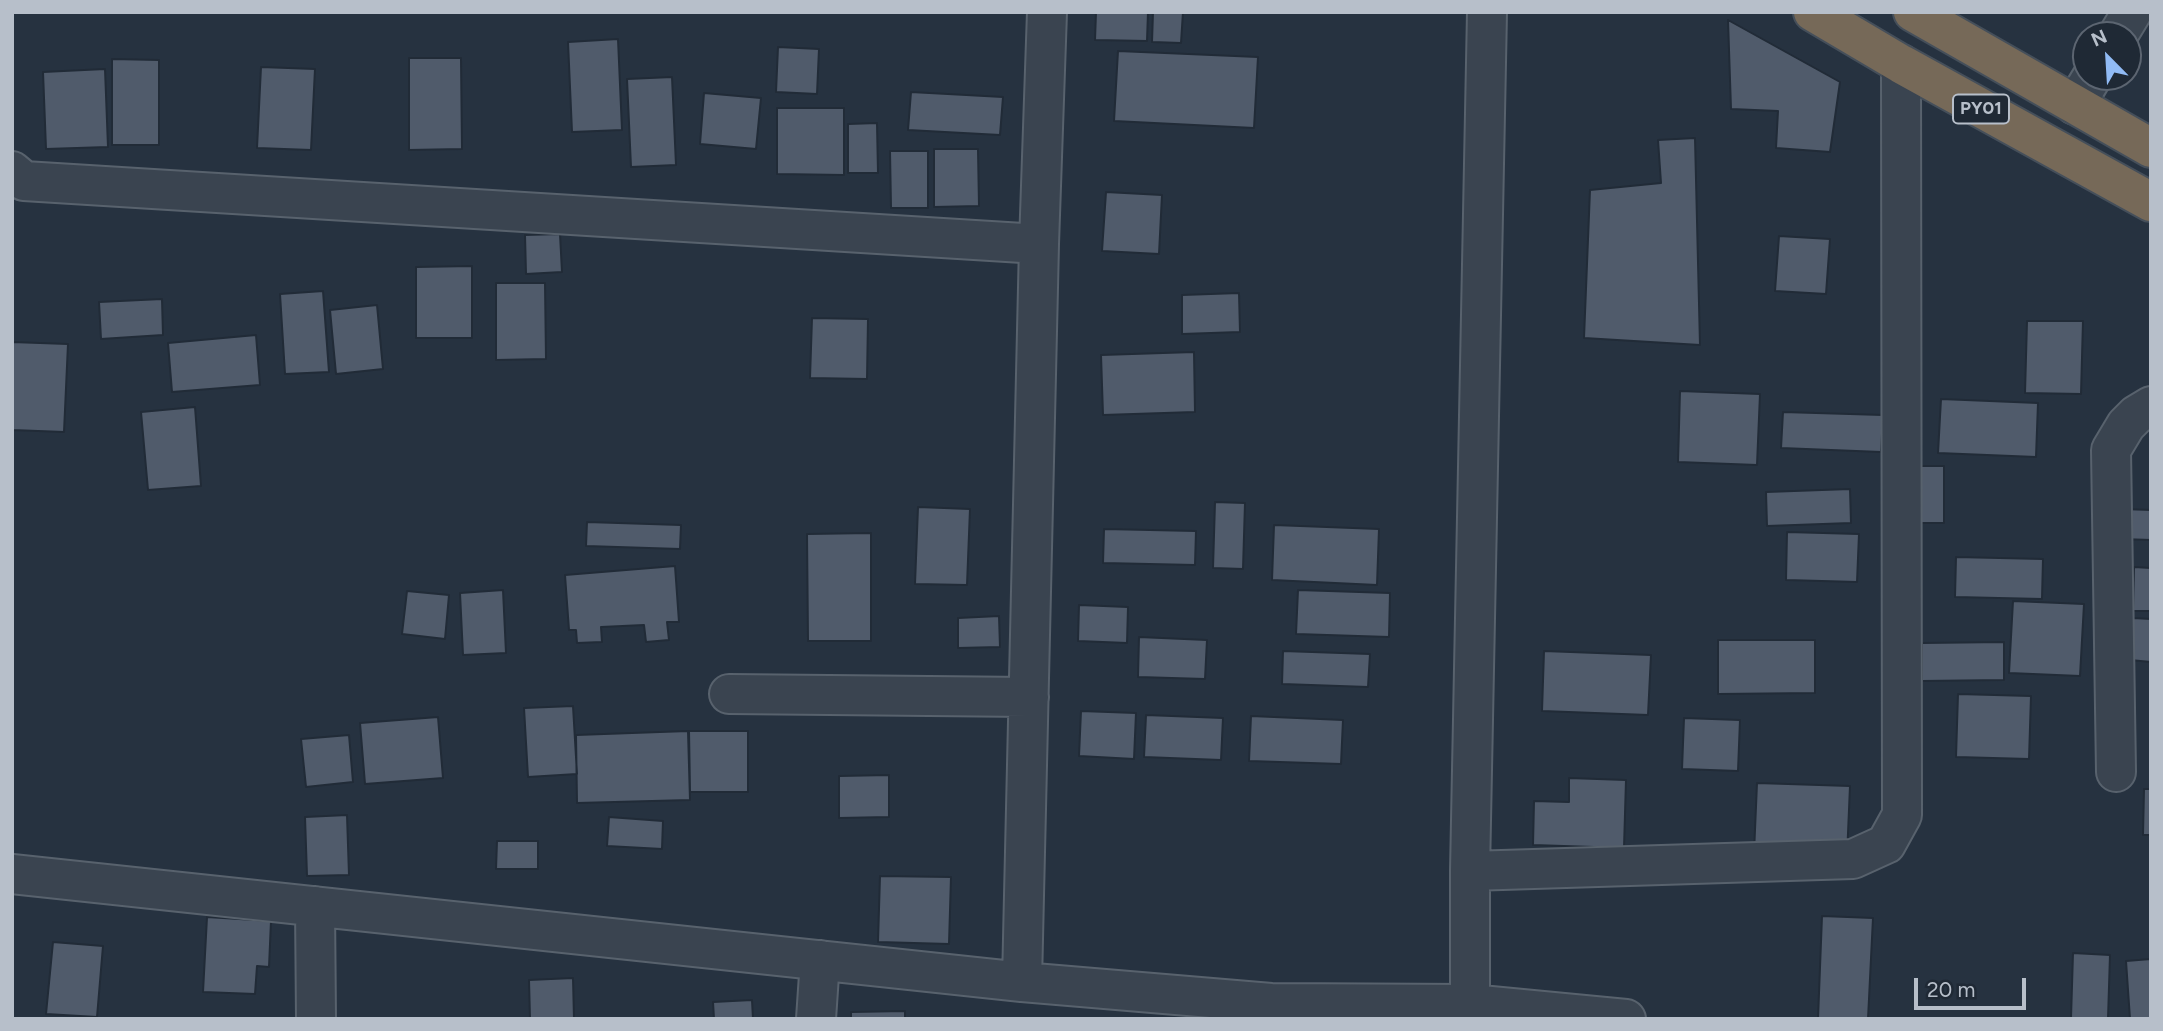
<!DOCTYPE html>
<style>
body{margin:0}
#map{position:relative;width:2163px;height:1031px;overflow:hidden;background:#263240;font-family:Figtree,sans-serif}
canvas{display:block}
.frame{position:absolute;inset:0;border:14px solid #b7bfca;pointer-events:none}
.north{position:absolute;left:2072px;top:21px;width:70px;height:70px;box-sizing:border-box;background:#1f2935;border:2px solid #5c6571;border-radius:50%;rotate:336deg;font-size:19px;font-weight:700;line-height:28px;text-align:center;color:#b7bfca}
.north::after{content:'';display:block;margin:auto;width:24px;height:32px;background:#91bbf5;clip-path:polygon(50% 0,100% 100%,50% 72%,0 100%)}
.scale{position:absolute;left:1914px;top:978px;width:112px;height:32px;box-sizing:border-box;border:4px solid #b7bfca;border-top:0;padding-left:9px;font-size:21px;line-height:24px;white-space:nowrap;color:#b7bfca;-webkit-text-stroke:5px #1f2935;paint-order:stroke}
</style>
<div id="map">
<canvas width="2163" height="1031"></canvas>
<div class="frame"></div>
<div class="north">N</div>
<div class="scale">20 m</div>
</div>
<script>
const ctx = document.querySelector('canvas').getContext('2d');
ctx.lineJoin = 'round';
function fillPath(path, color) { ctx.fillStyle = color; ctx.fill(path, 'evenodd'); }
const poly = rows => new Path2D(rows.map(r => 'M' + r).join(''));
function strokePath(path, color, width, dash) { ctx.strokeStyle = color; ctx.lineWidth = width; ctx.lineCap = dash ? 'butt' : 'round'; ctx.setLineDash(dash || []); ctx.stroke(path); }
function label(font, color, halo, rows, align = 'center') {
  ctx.font = font + ' Figtree,sans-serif'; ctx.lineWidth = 6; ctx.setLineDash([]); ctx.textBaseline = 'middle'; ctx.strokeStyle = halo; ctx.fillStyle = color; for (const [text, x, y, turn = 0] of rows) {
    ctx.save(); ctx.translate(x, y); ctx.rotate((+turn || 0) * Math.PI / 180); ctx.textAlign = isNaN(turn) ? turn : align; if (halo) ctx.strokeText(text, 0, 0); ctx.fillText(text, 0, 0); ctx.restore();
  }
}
const building = poly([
 [1096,12,1148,12,1147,41,1095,40,1096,12],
 [1153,12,1183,12,1181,43,1152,42,1153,12],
 [1728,20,1840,82,1830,152,1776,148,1778,111,1731,109,1728,20],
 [618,39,622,130,572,132,568,42,618,39],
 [778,47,819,49,817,94,776,92,778,47],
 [1118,51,1258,57,1254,128,1114,121,1118,51],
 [409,58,461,58,462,149,409,150,409,58],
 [112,59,159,60,159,145,112,145,112,59],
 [261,67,315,69,311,150,257,148,261,67],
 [105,69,108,147,46,149,43,72,105,69],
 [672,77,676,165,631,167,627,79,672,77],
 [911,92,1003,97,1000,135,908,130,911,92],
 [704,93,761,98,756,149,700,144,704,93],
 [777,108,844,108,844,175,777,174,777,108],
 [877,123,878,173,848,173,848,124,877,123],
 [1695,138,1700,345,1584,338,1590,190,1661,183,1658,140,1695,138],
 [934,149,978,149,979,206,934,207,934,149],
 [890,151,928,151,928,208,891,208,890,151],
 [1106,192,1162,195,1159,254,1102,251,1106,192],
 [560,234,562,272,526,274,525,235,560,234],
 [1779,236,1830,239,1826,294,1775,291,1779,236],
 [472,266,472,338,416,338,416,267,472,266],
 [496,283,545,283,546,359,496,360,496,283],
 [323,291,329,372,285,374,280,294,323,291],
 [1239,293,1240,332,1182,334,1182,295,1239,293],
 [162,299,163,335,101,339,99,302,162,299],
 [377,305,383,369,336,374,330,310,377,305],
 [812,318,868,319,867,379,810,378,812,318],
 [2027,321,2083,321,2081,394,2025,393,2027,321],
 [256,335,260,385,172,392,168,343,256,335],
 [12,342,68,344,64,432,12,430,12,342],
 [1194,352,1195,412,1103,415,1101,355,1194,352],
 [1680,391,1760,394,1757,465,1678,462,1680,391],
 [1941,399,2038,403,2036,457,1938,453,1941,399],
 [195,407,201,486,148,490,141,412,195,407],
 [1783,412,1883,415,1881,452,1781,448,1783,412],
 [1920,466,1944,466,1944,523,1920,523,1920,466],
 [1850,489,1851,523,1767,526,1766,492,1850,489],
 [1215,502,1245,503,1243,569,1213,568,1215,502],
 [918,507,970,509,967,585,915,584,918,507],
 [2122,509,2151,510,2151,540,2120,539,2122,509],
 [587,522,681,525,680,549,586,546,587,522],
 [1274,525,1379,529,1377,585,1272,580,1274,525],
 [1104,529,1196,531,1195,565,1103,563,1104,529],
 [1787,532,1859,534,1857,582,1786,580,1787,532],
 [871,533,871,641,808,641,807,534,871,533],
 [1956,557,2043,559,2042,599,1955,597,1956,557],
 [675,566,679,622,667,622,669,640,646,642,644,625,601,627,602,642,577,643,576,630,569,630,565,575,675,566],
 [2134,567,2151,568,2151,611,2133,611,2134,567],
 [503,590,506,653,463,655,460,593,503,590],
 [1298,590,1390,593,1389,637,1296,634,1298,590],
 [407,591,449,595,445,639,402,634,407,591],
 [2013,601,2084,604,2080,676,2009,673,2013,601],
 [1079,605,1128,607,1127,643,1078,641,1079,605],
 [999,616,1000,647,958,648,958,618,999,616],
 [2133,618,2151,619,2151,662,2130,660,2133,618],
 [1139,637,1207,640,1205,679,1138,677,1139,637],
 [1718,640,1815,640,1815,693,1718,694,1718,640],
 [2004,642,2004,680,1922,681,1922,643,2004,642],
 [1283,651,1370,654,1368,687,1282,684,1283,651],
 [1544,651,1651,655,1648,715,1542,711,1544,651],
 [1958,694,2031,696,2029,759,1956,757,1958,694],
 [573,706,577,774,528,777,524,708,573,706],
 [1081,711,1136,713,1134,759,1079,756,1081,711],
 [1146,715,1223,718,1221,760,1144,757,1146,715],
 [1251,716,1343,720,1341,764,1249,761,1251,716],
 [438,717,443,778,365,784,360,723,438,717],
 [1684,718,1740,720,1738,771,1682,769,1684,718],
 [688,731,690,800,577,803,576,735,688,731],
 [689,731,748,731,748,792,690,792,689,731],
 [349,735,353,782,306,787,301,739,349,735],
 [889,775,889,817,839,818,839,776,889,775],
 [1569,778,1626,780,1624,848,1533,845,1534,801,1569,802,1569,778],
 [1757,783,1850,786,1847,857,1754,853,1757,783],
 [2144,789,2151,789,2151,835,2143,835,2144,789],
 [347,815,349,875,307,876,305,817,347,815],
 [609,817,663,821,662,849,607,846,609,817],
 [497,841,538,841,538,869,496,869,497,841],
 [880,876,951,877,949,944,878,942,880,876],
 [1822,916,1873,918,1868,1019,1818,1019,1822,916],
 [207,917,271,921,269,967,257,966,255,994,203,992,207,917],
 [53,942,103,946,97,1017,46,1014,53,942],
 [2073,953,2110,955,2108,1019,2071,1018,2073,953],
 [2151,959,2151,1019,2130,1019,2126,961,2151,959],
 [573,978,574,1019,530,1019,529,980,573,978],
 [752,1000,753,1019,714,1019,713,1002,752,1000],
 [905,1011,905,1019,851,1019,851,1012,905,1011]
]);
const minor = poly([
 [2118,35,2132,12],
 [2075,105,2092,77],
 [12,171,24,181,1039,244],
 [729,694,1029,697],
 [2116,772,2111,450,2126,425,2136,415,2151,406],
 [1470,871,1853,859,1886,844,1902,815,1901,64],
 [12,874,1022,982,1271,1003,1470,1004,1626,1019],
 [315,906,316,1019],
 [1022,982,1039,244,1047,12],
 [1470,1004,1470,871,1487,12],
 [816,1019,820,960]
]);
const highway = poly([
 [1813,12,1901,64,2151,202],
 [1913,12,2151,148]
]);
const shields = [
 [1981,109,56]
];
const shieldNames = [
 ["PY01",1981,109]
];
fillPath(building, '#505b6b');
strokePath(building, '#212b37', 2);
strokePath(minor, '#58626d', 42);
strokePath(highway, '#454f5a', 42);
strokePath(minor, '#3a4450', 38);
strokePath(highway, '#766958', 38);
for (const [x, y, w] of shields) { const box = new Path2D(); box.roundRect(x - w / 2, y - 14.5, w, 29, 5); ctx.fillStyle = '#1f2935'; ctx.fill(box); strokePath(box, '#b7bfca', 2); }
label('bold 18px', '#b7bfca', null, shieldNames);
</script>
